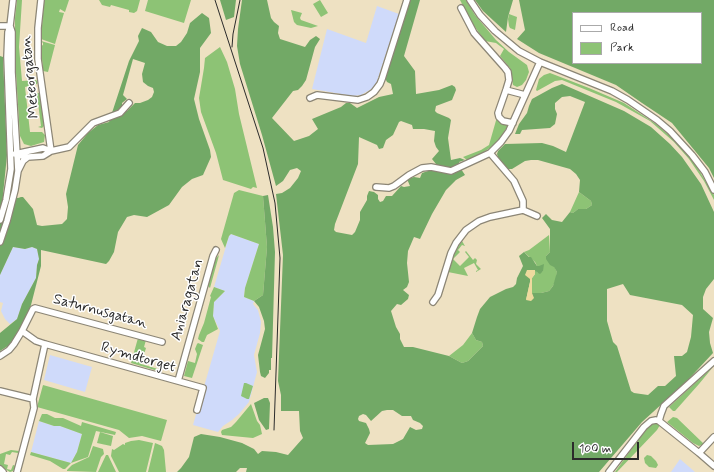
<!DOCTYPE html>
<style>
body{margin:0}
#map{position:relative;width:714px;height:472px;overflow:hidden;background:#eee1c2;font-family:Mynerve,sans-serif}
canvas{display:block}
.legend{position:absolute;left:572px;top:12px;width:130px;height:52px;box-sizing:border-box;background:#fff;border:1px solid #aaa;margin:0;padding:5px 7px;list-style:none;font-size:12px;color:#2b2b2b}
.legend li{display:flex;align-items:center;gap:8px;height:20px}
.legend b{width:20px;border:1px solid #aaa}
.scale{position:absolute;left:572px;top:442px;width:67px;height:18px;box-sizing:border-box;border:2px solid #2b2b2b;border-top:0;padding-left:5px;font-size:12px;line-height:14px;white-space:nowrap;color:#2b2b2b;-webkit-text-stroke:3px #fff;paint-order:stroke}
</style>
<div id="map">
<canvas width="714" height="472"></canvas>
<ul class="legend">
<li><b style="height:5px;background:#fff"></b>Road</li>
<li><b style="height:11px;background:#8dc375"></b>Park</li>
</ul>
<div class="scale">100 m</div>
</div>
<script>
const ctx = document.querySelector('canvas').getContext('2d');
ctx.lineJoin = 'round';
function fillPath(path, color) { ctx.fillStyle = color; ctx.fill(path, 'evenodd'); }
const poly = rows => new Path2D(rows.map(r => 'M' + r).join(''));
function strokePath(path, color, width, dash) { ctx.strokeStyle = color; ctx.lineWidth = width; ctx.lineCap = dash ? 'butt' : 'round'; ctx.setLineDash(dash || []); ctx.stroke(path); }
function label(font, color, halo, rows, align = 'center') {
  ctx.font = font + ' Mynerve,sans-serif'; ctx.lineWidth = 3; ctx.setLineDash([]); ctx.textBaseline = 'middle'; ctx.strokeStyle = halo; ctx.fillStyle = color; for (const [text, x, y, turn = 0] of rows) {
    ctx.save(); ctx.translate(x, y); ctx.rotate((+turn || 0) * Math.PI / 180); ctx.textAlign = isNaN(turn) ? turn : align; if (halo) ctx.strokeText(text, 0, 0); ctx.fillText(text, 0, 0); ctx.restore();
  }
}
const built = poly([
 [377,6,399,14,377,81,373,88,361,95,353,96,312,89,327,29,366,43],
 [231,234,259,244,245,288,244,297,254,301,253,304,258,310,261,322,260,333,254,355,257,372,249,402,239,414,232,420,223,426,218,432,193,425,220,331,213,316,214,302,225,291,214,287,229,236],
 [13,247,25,249,32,247,37,249,39,259,37,265,36,278,22,304,17,319,10,324,5,319,1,311,3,303,0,302,0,275],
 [50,355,92,367,85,392,44,380],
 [39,421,54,426,60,426,82,434,77,452,71,463,31,452],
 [680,459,695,472,671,472]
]);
const green = poly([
 [17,0,22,0,19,47,22,81,36,80,38,82,37,84,25,87,30,132,42,132,45,135,44,142,31,146,24,144,20,136,15,57,15,18],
 [44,0,69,0,65,12,60,9,59,12,64,13,55,44,41,39],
 [99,0,140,0,137,11,134,13,129,12,129,10,111,5,110,7,102,5],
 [148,0,191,0,184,23,145,11],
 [320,0,328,13,321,17,313,4],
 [460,0,466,0,475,15,496,40,509,52,527,65,529,72,526,80,522,85,517,87,513,85,510,68,500,56,504,49,496,43,485,41,472,23],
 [291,10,302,13,300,18,301,20,318,26,311,28,297,25,294,22],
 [509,14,517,17,515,30,510,28,509,26,508,19],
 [41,41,55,45,48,72,43,71,41,46,43,45,43,43],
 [220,47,227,62,235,89,239,114,257,188,253,187,251,189,223,180,216,153,201,112,199,98,204,68,205,58],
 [550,73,589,88,624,103,656,124,676,141,694,162,709,187,714,195,714,200,704,181,689,159,674,142,650,121,616,102,562,80,555,81,537,91,536,90,539,79,544,75],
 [34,93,39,93,40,96,44,126,42,128,38,127,41,126,37,95,34,95],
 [497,117,509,124,497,143,481,154,467,160,463,157,481,150,489,145],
 [239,190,263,196,267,247,263,295,254,301,244,297,245,288,259,244,231,234,229,236,225,248,221,239,234,193],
 [579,192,591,201,592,205,586,209,578,209,573,213,570,212],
 [549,235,550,252,546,256,554,266,557,272,556,279,553,286,549,291,541,293,532,293,532,278,535,274,535,270,538,273,543,271,543,266,537,266,535,262,524,252,529,250],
 [462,241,465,246,462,245,458,250,460,252,453,259,460,266,469,257,465,252,466,251,473,260,475,258,477,260,476,264,481,269,476,272,476,271,478,270,474,263,464,268,468,276,448,272,454,253],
 [219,255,218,259,210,288,208,286,212,271,216,258],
 [214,287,225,291,214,302,213,316,218,329,207,335,204,342,202,342,198,339,199,335,204,323,211,297,210,296],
 [472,333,476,340,482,342,483,346,468,361,462,363,449,356,463,345],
 [138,338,146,340,144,347,146,348,141,364,158,369,158,371,131,363],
 [198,343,203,345,192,378,184,376,188,361,195,363,197,354,195,349,197,344],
 [713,367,699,384,675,411,673,411,669,407],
 [244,383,246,383,253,386,249,399,247,399,241,396],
 [43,385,167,420,161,441,142,436,129,438,119,430,37,407],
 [251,404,257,421,260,425,262,434,253,438,222,435,221,432,222,430,231,427,236,422],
 [42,414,47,414,55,418,63,418,81,426,82,422,116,432,115,435,96,431,88,457,71,463,65,469,63,469,50,461,30,455,31,452,71,463,77,452,82,434,60,426,54,426,39,421],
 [673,417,677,418,704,444,699,446,693,443,667,422],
 [655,423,660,425,657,430,617,472,615,472,648,426],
 [100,432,113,436,111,446,97,443],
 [139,440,153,443,146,472,119,472,111,456,112,449,114,450,123,444,125,445,125,443,131,441],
 [155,443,162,446,164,450,166,472,148,472],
 [93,446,103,449,104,454,101,457,96,472,67,471,67,470,72,465,89,457],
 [11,450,19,451,18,453,12,452,10,455,6,454,4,464,8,465,7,469,11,470,13,465,16,466,13,471,10,472,0,466,0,454],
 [106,455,108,455,116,472,98,472],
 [647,455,651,456,656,461,658,465,656,468,649,467,645,463,644,458]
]);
const forest = poly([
 [220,0,236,0,234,17,226,20],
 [242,0,267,0,271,18,274,22,279,26,278,33,280,39,305,47,310,40,316,36,320,39,315,47,306,80,302,86,298,90,293,91,272,118,294,141,309,136,318,129,312,119,341,107,346,103,350,103,357,108,379,97,393,94,391,84,387,82,385,78,409,0,420,0,404,56,415,71,416,94,439,90,452,85,455,87,456,90,452,100,436,106,435,111,437,113,449,118,451,120,448,138,451,160,460,158,465,160,459,162,461,169,465,175,456,180,446,190,432,214,420,239,414,237,408,251,407,263,409,282,407,287,403,290,409,295,408,299,401,305,397,304,391,311,396,327,400,334,400,339,404,347,413,347,449,356,462,363,468,361,483,346,482,342,476,340,472,333,477,317,480,309,490,297,506,289,513,287,516,284,517,278,523,266,519,256,524,252,529,257,531,257,537,266,539,266,544,264,543,271,540,274,538,273,534,270,530,279,530,282,526,300,532,293,541,293,549,291,553,286,557,272,554,267,550,265,546,259,546,256,550,252,550,229,542,218,546,214,552,220,562,222,570,212,573,213,578,209,586,209,592,205,591,201,579,192,580,180,576,174,570,169,538,160,531,160,525,161,512,169,507,169,499,160,497,154,498,151,505,144,542,143,553,146,566,152,585,102,570,96,562,97,555,103,555,109,557,114,555,124,550,128,522,130,520,134,515,134,519,124,527,113,529,106,532,99,552,88,562,84,624,111,651,127,670,144,682,157,701,184,714,212,714,279,706,289,703,297,703,309,713,318,709,332,710,343,713,353,686,382,642,422,599,472,246,472,247,468,240,468,236,472,177,472,181,468,189,457,194,437,201,434,220,437,242,443,254,449,258,454,262,451,276,452,288,455,303,438,300,431,299,411,281,411,281,395,278,381,283,255,276,194,282,193,290,188,298,178,301,171,297,168,290,170,283,181,276,186,262,135,240,64,237,46,238,29],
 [401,121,412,125,413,129,424,129,435,131,434,141,436,147,439,151,432,159,436,164,437,171,428,171,422,173,420,178,414,177,407,179,410,186,404,187,401,186,392,196,386,196,383,201,380,202,378,199,378,195,374,192,369,191,367,196,367,200,360,212,360,220,355,232,352,235,336,232,334,230,335,224,358,164,359,137,377,145,379,149,383,148,386,140,393,135,399,122],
 [623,284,630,295,682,305,693,315,691,337,687,352,682,356,674,356,676,376,665,386,658,386,648,395,634,393,631,391,617,346,613,342,607,321,607,289],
 [387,410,393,410,402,416,411,416,413,420,420,423,423,426,422,429,416,430,410,427,403,439,393,444,368,445,365,443,370,433,369,429,366,423,359,421,358,419,359,416,363,414,366,415,371,421,382,411],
 [475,0,513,0,508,17,506,32,483,11],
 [519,0,714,0,714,178,709,168,672,123,642,103,616,85,539,53,517,39,525,30],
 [573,13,701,13,701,63,573,63],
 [202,13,209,18,211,33,200,48,200,72,194,99,199,119,210,150,211,157,203,175,192,179,182,187,169,205,147,217,134,215,127,217,118,232,114,252,109,261,106,264,41,250,41,266,31,305,20,332,11,344,0,351,0,333,17,319,22,304,36,278,37,265,39,259,37,249,32,247,25,249,13,247,0,275,0,56,3,57,7,155,3,195,18,198,21,197,23,197,33,209,37,225,42,226,62,224,67,219,68,207,66,194,78,145,88,133,98,125,109,122,129,61,139,41,138,36,142,28,151,32,158,42,167,46,176,46,181,42,187,33,190,23],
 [133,59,145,63,142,74,143,82,148,86,153,88,154,92,152,97,148,100,140,103,135,103,127,111,122,105,122,103,127,99,123,95],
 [268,195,273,227,275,252,272,358,271,358,271,370,269,370,269,373,265,378,261,376,260,372,258,355,265,329,264,321,259,307,254,301,263,295,267,247,263,196],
 [264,398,268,398,270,403,269,429,266,430,259,420,254,403]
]);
const sand = poly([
 [527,270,535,270,535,274,532,278,532,293,534,298,531,301,526,300,530,282,530,279,525,275]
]);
const minor = poly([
 [41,0,38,28,38,59,51,151],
 [470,0,480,15,495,31,519,51,540,62,612,91,628,100,657,120,670,131,692,155,705,172,714,190],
 [461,8,474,33,505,68,508,72,509,80,506,90,498,113,499,117,503,121,513,123],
 [0,26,10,26],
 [506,90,525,95],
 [310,98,317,95,358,100,367,97,374,92,380,84,382,79,407,0],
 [490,153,514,181,523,201,523,210,537,216],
 [15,154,43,148,51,151,69,147,93,123,120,113,129,103],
 [17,155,28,157,43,156,51,151],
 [18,171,23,161,28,157],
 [376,187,389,188,394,186,409,175,422,168,431,167,451,171,490,153,501,142,509,131,540,62],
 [0,220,6,200,11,169,7,57,8,32,10,26,13,0],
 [0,242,7,221,15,190,18,171,12,72,12,32,10,26],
 [433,302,438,295,451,253,456,243,466,230,479,221,490,217,523,210],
 [22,331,36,341,45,344,203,388,197,410],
 [0,356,9,350,14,344,22,331,33,309,35,308,162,342],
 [178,381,213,256,216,250],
 [0,391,33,399],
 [714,437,699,453,714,466],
 [699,453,659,421,661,414,664,406,714,361],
 [0,469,3,472],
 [17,472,34,408,33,399,45,344],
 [609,472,644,427,651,421,656,420,659,421]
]);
const tram = poly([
 [215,0,263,148,275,203,280,258,274,430],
 [232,47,233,34,240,0]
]);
const streetNames = [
 ["Meteorgatan",31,77,-96],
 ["Aniaragatan",188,300,-74],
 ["Saturnusgatan",100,312,15],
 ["Rymdtorget",138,358,16]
];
fillPath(built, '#cfdafa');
fillPath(green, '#8dc375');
fillPath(forest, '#72a966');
fillPath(sand, '#eeda9e');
strokePath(minor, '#8c8676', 8);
strokePath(minor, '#fff', 5.5);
strokePath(tram, '#2b2b2b', 1);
label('15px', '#2b2b2b', '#fff', streetNames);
</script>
